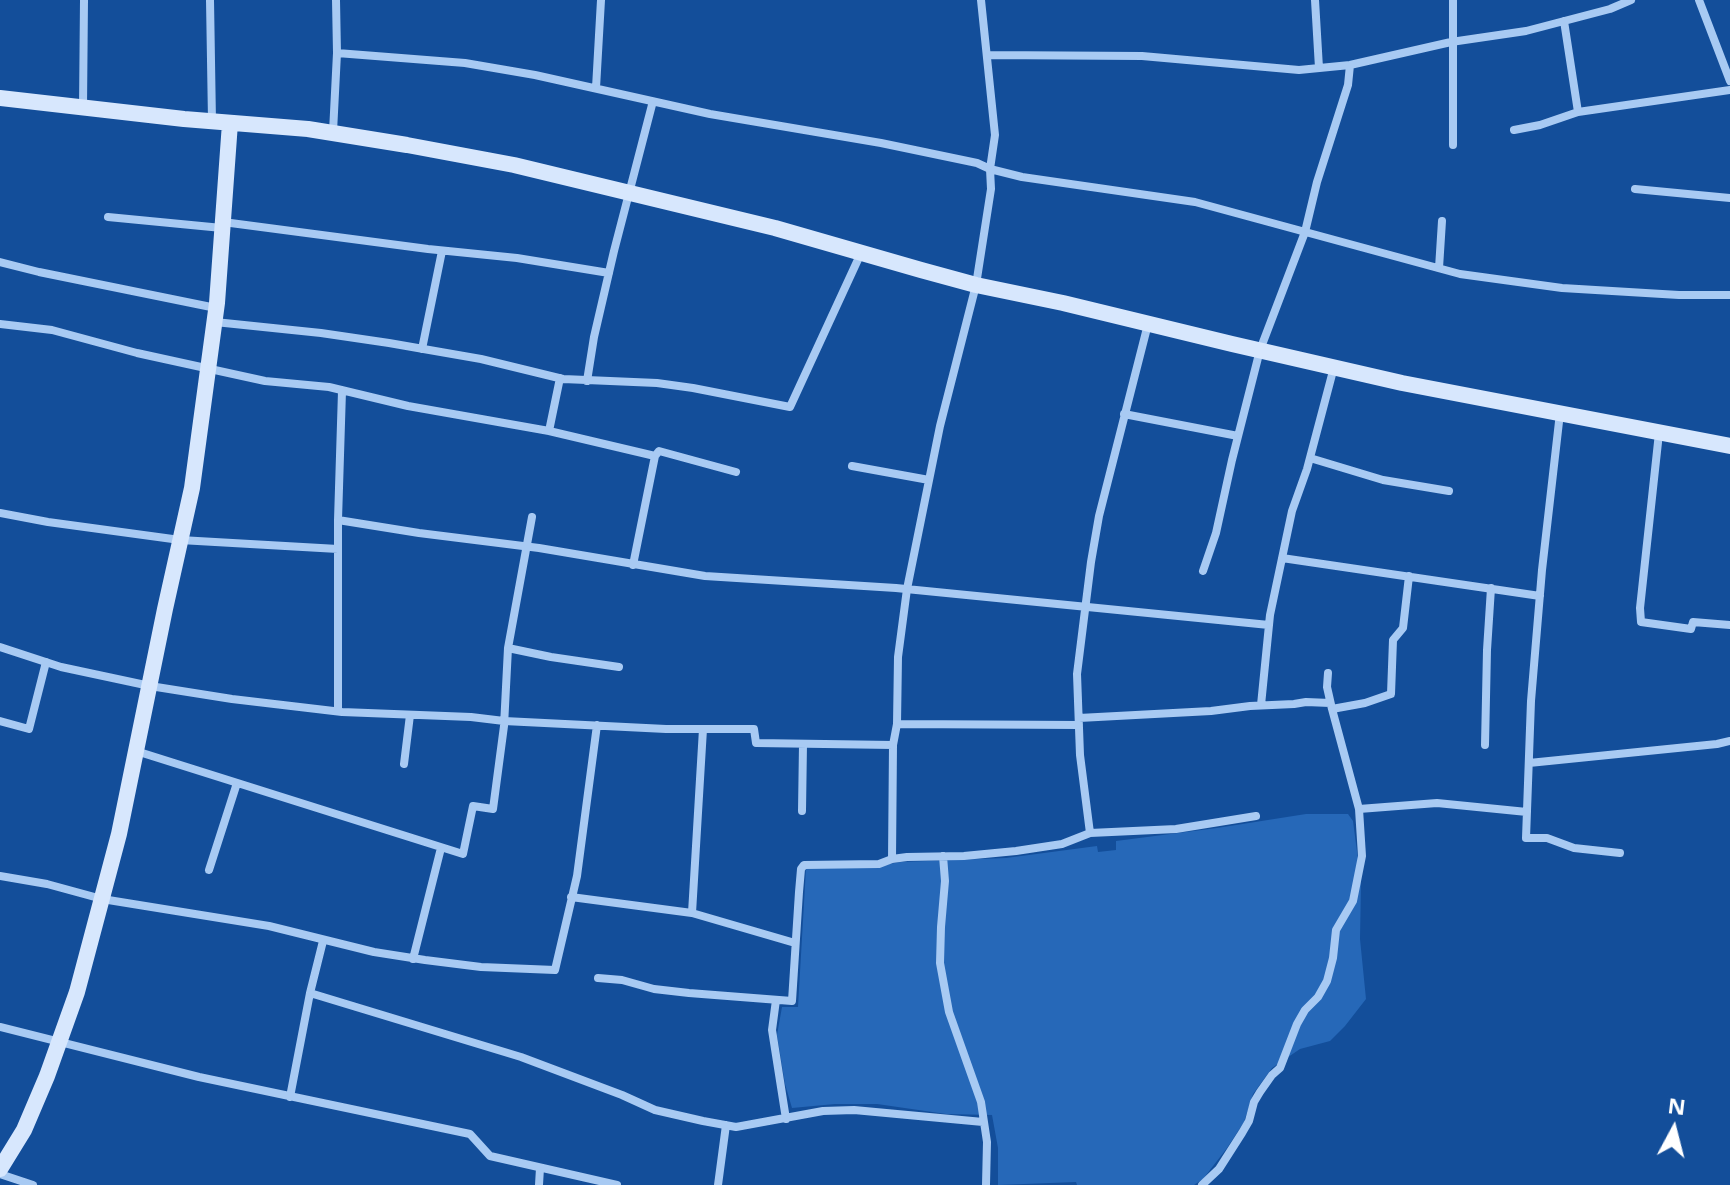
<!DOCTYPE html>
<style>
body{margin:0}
#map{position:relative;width:1730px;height:1185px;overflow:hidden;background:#134e9a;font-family:"Noto Sans",sans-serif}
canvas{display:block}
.north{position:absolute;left:1634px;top:1089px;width:80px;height:80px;-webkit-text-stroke:6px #134e9a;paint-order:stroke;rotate:7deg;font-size:22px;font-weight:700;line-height:32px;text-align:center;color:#fff}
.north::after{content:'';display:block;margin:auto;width:28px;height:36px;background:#fff;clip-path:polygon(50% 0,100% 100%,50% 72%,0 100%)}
</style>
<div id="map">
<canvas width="1730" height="1185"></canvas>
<div class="north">N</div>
</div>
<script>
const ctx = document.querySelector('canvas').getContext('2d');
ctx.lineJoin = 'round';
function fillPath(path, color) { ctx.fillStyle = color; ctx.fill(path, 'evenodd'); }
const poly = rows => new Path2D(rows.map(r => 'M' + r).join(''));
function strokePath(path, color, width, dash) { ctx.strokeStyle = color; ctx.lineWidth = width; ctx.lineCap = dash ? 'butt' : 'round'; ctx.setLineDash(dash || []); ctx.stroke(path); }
const green = poly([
 [1306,814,1348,814,1353,821,1361,882,1360,939,1366,999,1345,1026,1330,1041,1300,1049,1272,1068,1253,1094,1244,1122,1227,1148,1203,1179,1194,1185,1077,1185,1076,1182,998,1185,998,1148,992,1115,946,1114,877,1104,835,1104,792,1108,785,1084,777,1035,782,1007,798,1007,806,868,870,867,901,862,1006,858,1097,846,1098,852,1116,850,1116,841,1217,828]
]);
const street = poly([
 [210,0,212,121],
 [1315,0,1319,68],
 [1453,0,1453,145],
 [1699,0,1730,81],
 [1564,21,1578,112],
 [337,53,465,63,535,75,710,114,881,143,977,163,990,169,1022,177,1195,202,1460,274,1562,288,1679,295,1730,295],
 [987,55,1142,56,1299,70,1350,65,1451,42,1526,31,1610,9,1631,0],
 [596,88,601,0],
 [83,107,84,0],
 [1514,130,1540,125,1578,112,1730,90],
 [333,132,337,53,336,0],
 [1635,189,1730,198],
 [108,217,222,228],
 [223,222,428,249,517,258,609,273],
 [0,262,39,272,216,308],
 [1439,268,1442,221],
 [215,322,321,333,389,343,481,359,563,379,657,383,693,388,790,407,861,253],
 [0,324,52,330,137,353,265,381,329,387,408,406,549,431,655,456],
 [422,349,442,251],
 [587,381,594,337,614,251,653,101],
 [1560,413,1542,570,1531,701,1526,838,1547,838,1574,848,1620,853],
 [1124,414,1238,436],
 [549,431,560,378],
 [1659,433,1640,608,1641,622,1691,629,1693,622,1730,625],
 [1310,458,1383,480,1449,491],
 [852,466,929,480],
 [0,513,48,522,180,540,338,549],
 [338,520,419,533,539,548,705,576,896,588,1269,625],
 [1282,558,1540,596],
 [633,565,655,456,659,451,736,472],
 [1203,571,1216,533,1232,460,1260,350,1305,232,1317,182,1348,85,1350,65],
 [0,647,61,667,150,686,232,699,342,712,471,717,504,721,666,729,754,729,756,743,893,745],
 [508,648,551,657,619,667],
 [1261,705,1270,615,1292,511,1307,469,1334,367],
 [1332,709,1365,703,1391,694,1393,640,1403,628,1409,576],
 [338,711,338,520,342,391],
 [1079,718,1211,711,1250,706,1294,704,1306,702,1330,703],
 [0,721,29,729,46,662],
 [897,724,1079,725],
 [1485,745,1487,650,1491,588],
 [136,751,463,854,473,806,493,809,504,726,508,648,532,517],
 [1529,763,1717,744,1730,741],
 [404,764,410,715],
 [1359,809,1437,803,1527,812],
 [802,811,803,744],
 [1090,833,1080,755,1077,674,1091,562,1099,516,1148,324],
 [943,856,945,881,941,927,940,963,949,1012,981,1102,987,1142,986,1185],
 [892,859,893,745,897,724,898,657,907,589,940,426,976,285,991,189,990,169,995,135,981,0],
 [209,870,237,783],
 [0,876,47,884,102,899,269,926,374,952,425,960,481,967,555,970,577,876,597,725],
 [571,897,692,913,795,943],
 [692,913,703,729],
 [413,959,441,848],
 [598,978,622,980,654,989,689,993,792,1001,799,892,801,869,804,865,879,864,892,859,907,857,964,856,1016,851,1062,844,1090,833,1176,829,1256,816],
 [310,993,521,1057,622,1095,655,1110,703,1121,736,1127,823,1111,854,1110,983,1122],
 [776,1000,772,1030,786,1119],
 [0,1027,199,1077,470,1134,490,1156,617,1185],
 [290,1097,310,993,323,941],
 [0,1174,33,1185],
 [539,1185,540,1168],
 [718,1185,726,1125],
 [1202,1185,1219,1169,1242,1133,1249,1121,1254,1102,1260,1092,1272,1075,1280,1068,1297,1024,1305,1010,1318,997,1327,981,1333,958,1336,930,1353,901,1362,856,1359,809,1332,709,1327,687,1328,673]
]);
const secondary = poly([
 [0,98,184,119,308,129,407,145,514,165,775,228,921,270,976,285,1063,303,1232,344,1402,383,1730,446],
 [0,1169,24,1130,47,1076,77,992,119,834,165,609,192,488,217,303,230,123]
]);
fillPath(green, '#2668b8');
strokePath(street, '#a8caf3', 8);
strokePath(secondary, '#d7e7fd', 16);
</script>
